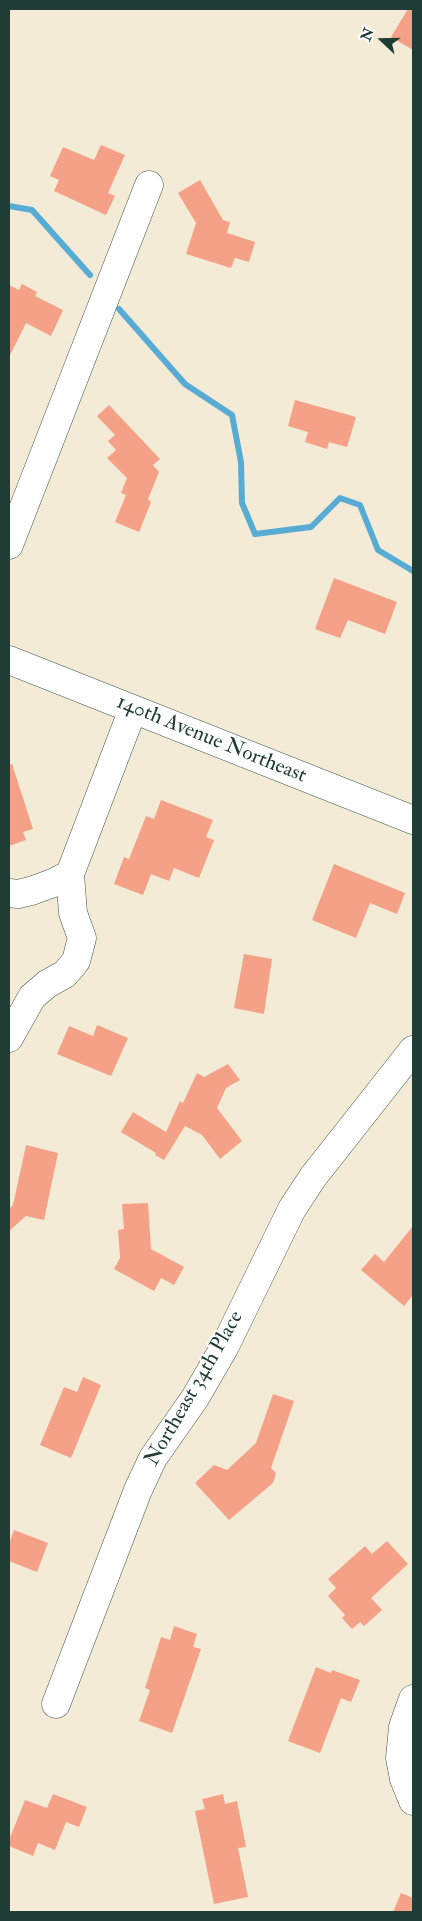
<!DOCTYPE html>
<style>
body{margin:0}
#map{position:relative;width:422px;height:1921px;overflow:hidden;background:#f3ebd6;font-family:"IM FELL Double Pica",serif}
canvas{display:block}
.frame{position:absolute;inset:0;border:10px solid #1f3d34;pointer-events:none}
.north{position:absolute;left:357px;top:15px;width:50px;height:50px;-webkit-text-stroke:4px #fff;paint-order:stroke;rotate:291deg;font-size:14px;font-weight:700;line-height:20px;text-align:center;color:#1f3d34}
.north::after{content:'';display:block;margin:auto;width:18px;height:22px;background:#1f3d34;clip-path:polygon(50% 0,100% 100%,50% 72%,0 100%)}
</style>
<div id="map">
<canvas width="422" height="1921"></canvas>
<div class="frame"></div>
<div class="north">N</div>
</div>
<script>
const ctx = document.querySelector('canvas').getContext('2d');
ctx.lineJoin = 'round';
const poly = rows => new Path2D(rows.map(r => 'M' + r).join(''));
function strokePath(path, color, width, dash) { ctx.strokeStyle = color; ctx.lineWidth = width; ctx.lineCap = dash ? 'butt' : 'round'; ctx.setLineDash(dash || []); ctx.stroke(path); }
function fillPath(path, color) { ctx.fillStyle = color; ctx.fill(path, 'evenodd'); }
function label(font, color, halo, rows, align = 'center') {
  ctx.font = font + ' "IM FELL Double Pica",serif'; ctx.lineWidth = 4; ctx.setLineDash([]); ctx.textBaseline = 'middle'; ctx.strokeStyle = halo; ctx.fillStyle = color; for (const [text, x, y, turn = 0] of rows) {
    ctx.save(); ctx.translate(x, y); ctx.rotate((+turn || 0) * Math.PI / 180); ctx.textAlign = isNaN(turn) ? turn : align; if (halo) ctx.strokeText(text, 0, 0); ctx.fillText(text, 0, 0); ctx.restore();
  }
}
const stream = poly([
 [9,206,32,210,90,275],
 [119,309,185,384,232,415,241,462,242,503,255,534,311,527,340,498,360,505,378,550,413,571]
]);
const building = poly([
 [408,9,413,9,413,50,391,37],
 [101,145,125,155,108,193,115,196,106,215,54,191,59,180,50,176,63,147,94,160],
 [200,180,223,220,230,222,227,233,255,242,249,262,235,258,231,268,186,254,196,223,178,193],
 [22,284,37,292,35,296,63,310,51,336,26,323,9,357,9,285,19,290],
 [295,400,356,417,347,447,329,442,327,449,305,442,308,432,288,426],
 [109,405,160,459,153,465,159,472,148,499,151,502,139,532,115,522,126,495,121,493,127,478,107,458,116,450,108,441,115,435,97,416],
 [334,578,397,602,385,634,348,620,340,638,315,629],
 [12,764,33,829,23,832,26,840,9,846,9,765],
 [161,800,213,820,206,837,214,840,199,878,174,868,169,881,151,874,143,895,114,884,124,857,129,859,146,816,154,819],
 [334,864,405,893,397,914,370,903,356,938,312,920],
 [244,954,272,959,264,1014,234,1008],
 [97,1025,128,1038,111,1076,57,1054,69,1026,93,1036],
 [228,1064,240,1080,226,1088,217,1108,242,1141,220,1159,202,1135,185,1126,164,1160,155,1155,156,1153,121,1132,133,1112,166,1132,180,1101,183,1103,197,1073,204,1077],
 [26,1145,58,1153,44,1220,26,1216,9,1231,9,1209,13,1205],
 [148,1203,151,1249,184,1267,174,1285,161,1278,154,1291,114,1269,120,1258,118,1230,124,1229,122,1204],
 [413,1226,413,1295,404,1306,361,1270,375,1254,384,1262],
 [83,1377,101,1385,71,1458,40,1445,64,1387,77,1392],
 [273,1394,294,1401,271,1468,276,1473,273,1483,229,1520,195,1483,214,1465,227,1470,256,1443],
 [14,1530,48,1543,37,1572,9,1561,9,1544],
 [387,1541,408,1564,371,1598,382,1610,364,1626,360,1622,352,1629,342,1618,345,1615,328,1596,336,1588,328,1579,365,1546,372,1554],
 [174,1626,197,1634,193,1647,201,1649,172,1733,139,1721,150,1690,145,1688,161,1637,170,1640],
 [316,1667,331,1673,332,1670,360,1680,351,1702,341,1698,320,1753,288,1741],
 [53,1794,87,1807,79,1827,66,1822,55,1850,38,1843,33,1856,9,1846,9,1840,25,1800,47,1808],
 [223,1794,225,1804,237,1801,246,1847,238,1848,248,1897,214,1904,195,1811,205,1809,202,1799],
 [401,1893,413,1898,413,1912,393,1912]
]);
const minor = poly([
 [9,545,149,185],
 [9,660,413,820],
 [9,893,18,894,31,891,53,883,70,874],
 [9,1038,32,997,47,984,65,974,76,961,82,938,73,913,70,874,133,709],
 [413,1699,403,1727,400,1758,404,1779,413,1801],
 [56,1704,138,1490,153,1458,195,1398,224,1348,292,1209,313,1177,413,1050]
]);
const streetNames = [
 ["140th Avenue Northeast",211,740,22],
 ["Northeast 34th Place",195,1389,-60]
];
strokePath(stream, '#58acd4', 6);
fillPath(building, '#f4a187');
strokePath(minor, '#3f574c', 29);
strokePath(minor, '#fff', 28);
label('21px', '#1f3d34', '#fff', streetNames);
</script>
